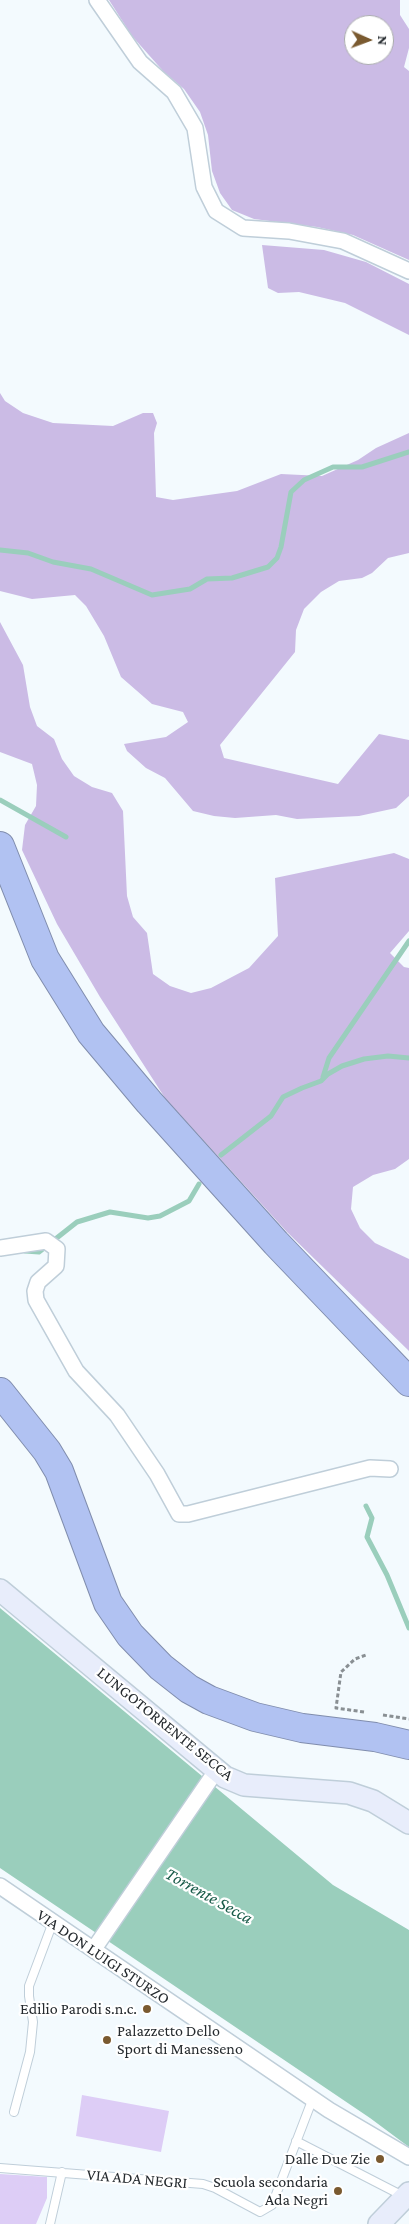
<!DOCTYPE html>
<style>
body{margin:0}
#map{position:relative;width:409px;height:2224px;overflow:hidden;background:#f3fafe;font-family:"Crimson Pro",serif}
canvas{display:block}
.north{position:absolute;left:344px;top:15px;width:50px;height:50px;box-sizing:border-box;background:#fff;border:1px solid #a8aaab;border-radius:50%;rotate:92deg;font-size:14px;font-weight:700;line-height:20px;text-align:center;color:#252a2e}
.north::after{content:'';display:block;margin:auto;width:18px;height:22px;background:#7a5a30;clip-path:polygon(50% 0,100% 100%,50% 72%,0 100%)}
</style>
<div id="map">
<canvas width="409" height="2224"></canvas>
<div class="north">N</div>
</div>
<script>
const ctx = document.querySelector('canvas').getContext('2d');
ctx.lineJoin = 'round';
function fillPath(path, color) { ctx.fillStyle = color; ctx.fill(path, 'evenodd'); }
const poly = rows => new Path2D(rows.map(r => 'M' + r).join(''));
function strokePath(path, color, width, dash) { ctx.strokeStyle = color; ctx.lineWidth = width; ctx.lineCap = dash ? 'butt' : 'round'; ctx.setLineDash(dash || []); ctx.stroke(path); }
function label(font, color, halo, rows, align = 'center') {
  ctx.font = font + ' "Crimson Pro",serif'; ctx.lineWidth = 4.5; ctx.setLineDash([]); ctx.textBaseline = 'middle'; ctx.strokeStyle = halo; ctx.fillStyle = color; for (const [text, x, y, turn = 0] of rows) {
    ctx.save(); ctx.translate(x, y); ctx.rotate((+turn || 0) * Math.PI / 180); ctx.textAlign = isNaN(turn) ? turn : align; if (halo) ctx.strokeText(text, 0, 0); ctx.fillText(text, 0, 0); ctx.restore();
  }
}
const green = poly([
 [82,2095,169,2111,161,2152,76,2136],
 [0,2174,47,2177,47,2198,36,2224,0,2224]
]);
const forest = poly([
 [109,0,400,0,400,15,409,29,409,48,404,67,409,71,409,260,353,235,317,227,254,219,232,210,220,193,212,171,208,135,200,112,184,89,164,72,132,36],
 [354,25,384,25,384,55,354,55],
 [262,245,324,250,366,262,409,284,409,335,345,303,299,292,278,293,268,288],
 [0,393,5,401,23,413,53,423,113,426,143,413,153,413,157,423,154,433,156,497,173,500,237,491,281,474,322,476,358,460,376,448,409,433,409,553,388,558,372,573,362,578,339,581,321,592,304,609,296,630,295,652,220,745,224,758,338,784,379,734,409,740,409,796,396,808,359,816,297,819,276,815,235,818,214,816,193,811,165,778,146,768,127,751,124,744,166,737,188,722,183,712,152,704,121,677,104,636,86,606,75,595,32,599,0,591],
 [0,622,23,665,30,707,37,726,54,739,62,759,74,776,92,787,112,793,123,811,127,896,133,917,147,933,153,974,170,986,191,993,211,988,249,968,278,936,275,878,394,853,409,859,409,931,390,953,404,967,409,968,409,1159,395,1169,373,1175,353,1187,351,1209,360,1228,375,1243,409,1259,409,1351,287,1232,165,1098,100,997,57,924,22,850,25,825,36,806,37,785,32,764,0,752]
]);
const water = poly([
 [0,1608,333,1885,409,1930,409,2147,370,2118,0,1868]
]);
const stream = poly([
 [0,550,28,553,53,562,91,569,152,595,190,589,207,579,232,578,268,567,277,558,281,547,291,492,304,480,333,467,362,467,409,452],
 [0,800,66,837],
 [323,1077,329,1058,409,941],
 [221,1155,271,1116,283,1097,302,1088,321,1081,328,1074,342,1066,364,1059,388,1056,409,1058],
 [25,1251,39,1252,77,1222,110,1212,148,1218,160,1216,189,1201,199,1184],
 [366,1506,372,1518,367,1537,387,1575,409,1628]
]);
const path = poly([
 [364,1712,336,1708,341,1672,355,1659,366,1655],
 [383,1715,409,1719]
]);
const lane = poly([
 [14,2112,30,2052,33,2022,29,1996,29,1986,53,1922],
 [296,2141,403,2196],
 [0,2168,203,2184,215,2188,260,2212,272,2205,313,2098],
 [50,2224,62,2172]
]);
const street = poly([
 [97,0,140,62,174,92,195,128,204,187,216,211,243,228,289,231,343,241,409,271],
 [0,1248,46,1241,57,1249,56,1266,38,1282,35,1291,36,1300,76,1371,117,1415,157,1474,179,1514,188,1514,370,1468,390,1469],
 [0,1886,329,2110,409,2157],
 [98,1943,216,1771]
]);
const secondary = poly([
 [0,1590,225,1777,244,1785,349,1793,373,1801,409,1823],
 [379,2224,409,2193]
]);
const highway = poly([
 [0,846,45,959,91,1033,149,1102,276,1243,409,1382],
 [0,1392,47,1451,59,1471,108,1603,130,1635,161,1667,189,1689,209,1700,255,1717,302,1728,375,1737,409,1745]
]);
const markers = [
 [147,2009,5,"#7a5a30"],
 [107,2040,5,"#7a5a30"],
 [380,2159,5,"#7a5a30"],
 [338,2191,5,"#7a5a30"]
];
const streetNames = [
 ["LUNGOTORRENTE SECCA",165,1724,39],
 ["VIA DON LUIGI STURZO",103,1957,34],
 ["VIA ADA NEGRI",137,2179,5]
];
const poiNames = [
 ["Edilio Parodi s.n.c.",137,2009],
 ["Palazzetto Dello",117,2031,"left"],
 ["Sport di Manesseno",117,2049,"left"],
 ["Dalle Due Zie",370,2159],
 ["Scuola secondaria",328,2182],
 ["Ada Negri",328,2200]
];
const waterNames = [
 ["Torrente Secca",209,1896,29]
];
fillPath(green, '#ddcdf6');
fillPath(forest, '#cbbbe5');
fillPath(water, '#9acebc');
strokePath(stream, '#9acebc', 5);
strokePath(lane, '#bfced9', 10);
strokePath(street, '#bfced9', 18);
strokePath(secondary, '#bfced9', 24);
strokePath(highway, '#808dad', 30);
strokePath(path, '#898f93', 3, [4, 2.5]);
strokePath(lane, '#fff', 8);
strokePath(street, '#fff', 15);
strokePath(secondary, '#e8edfb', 21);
strokePath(highway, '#b1c2f2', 28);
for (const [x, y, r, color] of markers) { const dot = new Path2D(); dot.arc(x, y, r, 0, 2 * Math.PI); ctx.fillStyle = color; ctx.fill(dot); strokePath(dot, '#fff', 2); }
label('16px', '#252a2e', '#fff', streetNames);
label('16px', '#252a2e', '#fff', poiNames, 'right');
label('italic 18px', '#195b49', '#fff', waterNames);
</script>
